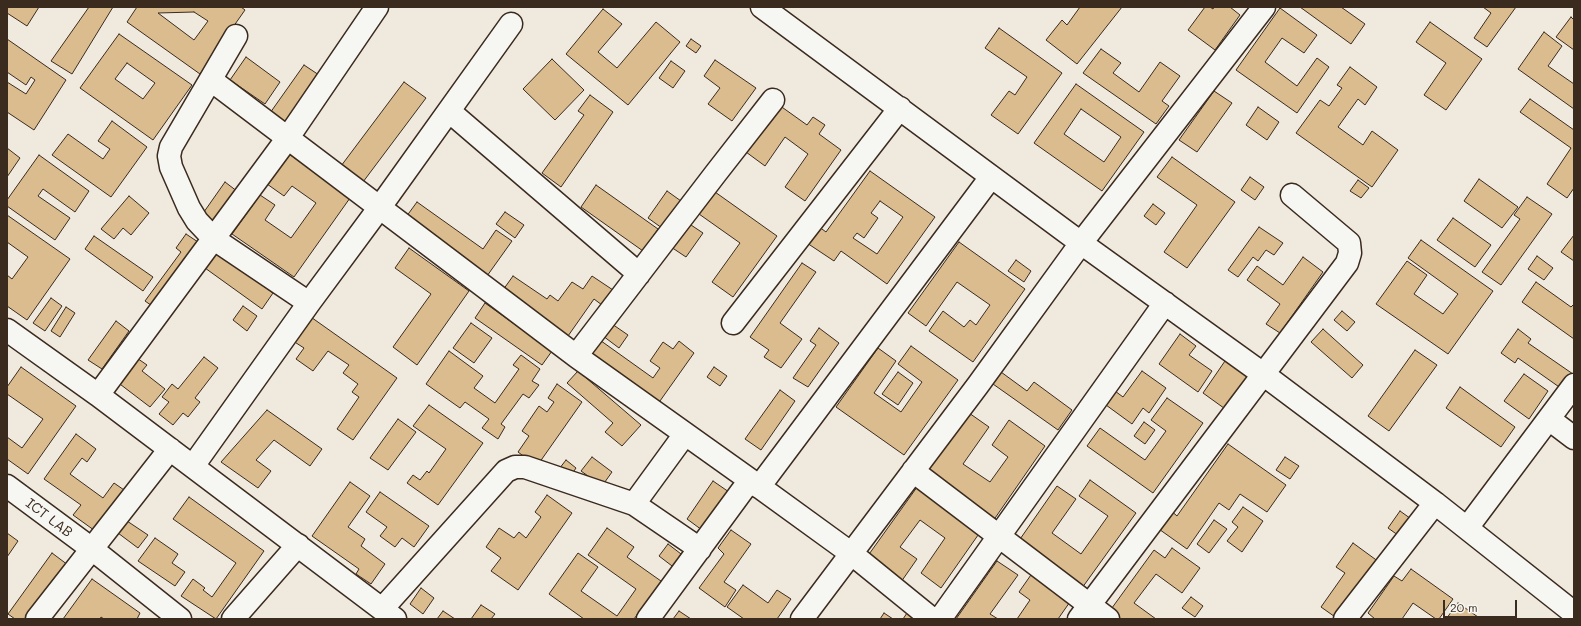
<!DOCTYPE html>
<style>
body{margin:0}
#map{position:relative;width:1581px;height:626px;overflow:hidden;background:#f0eade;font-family:Mali,sans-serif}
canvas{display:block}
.frame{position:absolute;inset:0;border:8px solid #3b2a1e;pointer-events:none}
.scale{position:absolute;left:1443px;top:600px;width:74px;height:18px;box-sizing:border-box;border:2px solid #3b2a1e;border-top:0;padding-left:5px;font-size:12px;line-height:14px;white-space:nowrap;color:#3b2a1e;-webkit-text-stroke:3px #f6f6f2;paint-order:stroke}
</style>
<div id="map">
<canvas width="1581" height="626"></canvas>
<div class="frame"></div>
<div class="scale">20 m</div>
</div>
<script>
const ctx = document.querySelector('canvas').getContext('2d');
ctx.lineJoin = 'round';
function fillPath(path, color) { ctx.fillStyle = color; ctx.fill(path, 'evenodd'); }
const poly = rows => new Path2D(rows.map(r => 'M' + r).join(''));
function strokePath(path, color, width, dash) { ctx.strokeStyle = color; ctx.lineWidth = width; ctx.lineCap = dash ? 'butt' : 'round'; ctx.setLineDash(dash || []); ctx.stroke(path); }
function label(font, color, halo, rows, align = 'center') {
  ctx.font = font + ' Mali,sans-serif'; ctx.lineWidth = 4; ctx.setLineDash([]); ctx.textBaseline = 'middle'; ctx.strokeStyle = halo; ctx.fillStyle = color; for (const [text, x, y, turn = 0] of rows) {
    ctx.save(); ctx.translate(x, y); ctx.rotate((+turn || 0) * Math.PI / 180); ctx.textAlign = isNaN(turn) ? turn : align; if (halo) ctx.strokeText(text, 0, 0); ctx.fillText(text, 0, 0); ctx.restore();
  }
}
const building = poly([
 [7,7,39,7,27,26,7,13,7,7],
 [89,7,113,7,72,74,51,61,89,7],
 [137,7,241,7,245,10,200,74,127,22,137,7],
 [194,12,208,21,194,40,158,13,194,12],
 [1080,7,1122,7,1077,64,1046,40,1062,20,1067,25,1080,7],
 [1205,7,1210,7,1213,9,1214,7,1230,7,1240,15,1215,50,1188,30,1205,7],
 [1300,7,1341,7,1365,24,1351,44,1300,7],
 [1483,7,1516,7,1487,47,1474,38,1491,13,1483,7],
 [1280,8,1317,35,1304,53,1282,38,1265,62,1297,86,1317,58,1329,67,1297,113,1236,70,1280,8],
 [603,9,622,24,598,52,617,68,656,22,680,42,628,105,566,54,603,9],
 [1571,17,1574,20,1574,50,1556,37,1571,17],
 [1430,22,1482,59,1446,110,1424,95,1446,63,1416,42,1430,22],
 [999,28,1062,73,1018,134,991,115,1009,91,1015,95,1027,77,985,48,999,28],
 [1544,32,1562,46,1548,66,1574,84,1574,109,1518,69,1544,32],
 [119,34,192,85,153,140,80,88,119,34],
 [127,63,155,83,143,99,115,79,127,63],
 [7,39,66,80,34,130,7,112,7,82,26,94,35,80,31,77,26,85,7,72,7,39],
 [691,39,701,46,696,53,686,46,691,39],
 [1101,49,1121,63,1113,73,1139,92,1160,62,1180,76,1162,101,1169,106,1156,124,1083,73,1101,49],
 [246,57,280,82,265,104,230,80,246,57],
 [552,59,584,90,555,120,523,89,552,59],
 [715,60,756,88,732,121,708,104,720,88,704,76,715,60],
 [671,61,685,71,673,88,659,78,671,61],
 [304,65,319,75,285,124,270,113,304,65],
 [1350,67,1377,87,1365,105,1358,99,1338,127,1363,145,1372,131,1398,150,1372,187,1296,133,1320,100,1329,106,1342,88,1337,85,1350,67],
 [404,82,426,98,363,182,341,166,404,82],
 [1076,84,1144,132,1102,191,1034,143,1076,84],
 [1081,109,1121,137,1104,162,1064,134,1081,109],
 [1214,91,1232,103,1197,152,1179,140,1214,91],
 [590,95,613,112,561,187,542,173,584,115,578,111,590,95],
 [1530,99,1574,130,1574,188,1567,198,1547,184,1571,148,1520,112,1530,99],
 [779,105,807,125,813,117,825,125,819,134,841,150,805,201,785,187,808,154,785,137,765,166,746,152,779,105],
 [1258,107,1279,122,1267,140,1246,125,1258,107],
 [112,121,147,147,111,197,52,155,68,134,103,159,110,149,98,141,112,121],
 [7,148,20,158,7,177,7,148],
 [289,154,350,198,294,277,232,234,260,195,275,205,265,220,291,238,316,203,292,186,284,196,267,184,289,154],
 [39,155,89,191,75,212,43,189,38,196,70,218,55,240,7,206,7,200,39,155],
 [1172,157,1235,202,1187,268,1164,252,1197,205,1157,177,1172,157],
 [870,171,935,217,887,284,841,251,834,261,807,243,818,226,826,232,870,171],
 [880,201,903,217,877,254,853,238,857,233,864,238,878,218,871,213,880,201],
 [1250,177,1264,187,1255,200,1241,190,1250,177],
 [1479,179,1518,207,1502,228,1464,201,1479,179],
 [1358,180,1369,188,1361,198,1350,191,1358,180],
 [225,182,242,195,216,232,199,219,225,182],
 [596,185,658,229,643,251,581,207,596,185],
 [667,191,681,201,662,228,648,218,667,191],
 [715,192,777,236,733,297,712,282,740,243,699,214,715,192],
 [129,196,149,213,131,235,123,228,114,239,101,229,129,196],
 [1527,197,1552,214,1501,285,1482,272,1520,219,1514,215,1527,197],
 [417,202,483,249,496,230,512,241,487,276,406,217,417,202],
 [1153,204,1165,213,1156,225,1144,216,1153,204],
 [505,212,524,225,515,238,496,224,505,212],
 [7,215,70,259,27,320,7,306,7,275,12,279,28,257,7,242,7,215],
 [1453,218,1491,245,1475,267,1437,240,1453,218],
 [688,223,703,233,686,257,671,247,688,223],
 [1259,227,1283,243,1274,255,1266,250,1258,261,1253,257,1238,277,1228,270,1259,227],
 [186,234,204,246,158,310,145,301,181,252,176,248,186,234],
 [1574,235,1574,261,1561,252,1574,235],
 [94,236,153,277,143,291,85,249,94,236],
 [1421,240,1493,291,1448,354,1376,304,1407,261,1427,275,1414,294,1443,314,1458,294,1408,258,1421,240],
 [959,242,1025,289,973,362,929,331,943,311,964,327,970,320,976,325,990,305,957,282,926,326,908,313,959,242],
 [409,248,469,291,417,365,393,347,431,294,395,268,409,248],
 [216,252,273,293,262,309,205,268,216,252],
 [1537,256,1553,268,1544,280,1528,269,1537,256],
 [1303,257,1323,272,1280,333,1266,324,1280,304,1247,280,1257,266,1283,285,1303,257],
 [1016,260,1031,271,1024,282,1008,271,1016,260],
 [802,263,816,272,780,323,802,339,781,368,764,357,769,350,750,337,802,263],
 [513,276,547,299,550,295,558,301,572,282,583,289,592,276,613,290,602,305,594,299,568,336,503,290,513,276],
 [1536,282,1571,307,1574,304,1574,339,1522,302,1536,282],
 [51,298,62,306,45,331,33,323,51,298],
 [485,303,552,351,542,365,475,318,485,303],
 [243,306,257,316,247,331,233,320,243,306],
 [66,307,75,313,60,337,51,331,66,307],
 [1342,311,1355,322,1347,331,1334,320,1342,311],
 [308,315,397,378,353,440,337,429,359,397,352,392,358,384,343,373,349,365,328,351,313,371,296,359,304,348,290,339,308,315],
 [116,321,129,331,102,369,88,360,116,321],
 [471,323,492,338,474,363,453,348,471,323],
 [612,324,628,335,619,348,603,336,612,324],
 [819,328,839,343,808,387,793,378,816,345,810,341,819,328],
 [1323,329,1363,365,1352,378,1311,342,1323,329],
 [1518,329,1531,339,1528,343,1573,374,1562,389,1518,358,1515,363,1501,353,1518,329],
 [1180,334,1196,346,1189,355,1212,371,1198,392,1159,364,1180,334],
 [597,338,653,378,660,368,650,361,663,342,673,349,679,341,694,353,655,408,583,357,597,338],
 [911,346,958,380,904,455,836,407,878,348,896,361,874,393,901,412,922,382,898,364,911,346],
 [1415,350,1437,365,1389,431,1368,416,1415,350],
 [449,351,483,376,474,388,495,403,519,369,513,365,521,355,540,369,532,381,539,385,529,398,523,394,501,424,505,427,498,439,482,428,489,419,465,402,460,408,426,384,449,351],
 [131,354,147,365,142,371,165,389,150,407,112,378,131,354],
 [204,357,218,368,195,398,200,402,188,417,183,413,173,425,159,414,169,402,162,397,172,384,178,389,204,357],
 [1225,361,1251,379,1228,411,1203,393,1225,361],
 [21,367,76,406,28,474,7,459,7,437,22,448,43,419,7,394,7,387,21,367],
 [714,367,727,376,720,386,707,377,714,367],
 [578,371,641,425,622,446,605,432,613,423,567,383,578,371],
 [1142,371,1166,388,1149,413,1143,408,1132,424,1106,405,1115,391,1123,397,1142,371],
 [898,372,913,383,898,405,882,394,898,372],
 [1001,372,1027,391,1034,382,1072,410,1058,430,993,384,1001,372],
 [1524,374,1548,391,1529,419,1504,401,1524,374],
 [557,384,582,402,537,466,518,452,529,436,522,431,539,406,547,412,554,402,548,398,557,384],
 [1460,387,1515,427,1501,447,1446,408,1460,387],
 [780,390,795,401,761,450,745,439,780,390],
 [1167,398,1203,423,1153,493,1087,446,1100,428,1145,460,1166,431,1151,420,1167,398],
 [429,405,483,443,438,505,407,483,413,475,420,480,427,471,429,473,446,449,413,426,429,405],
 [267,410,322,449,310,466,274,440,256,460,271,471,258,488,221,462,267,410],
 [969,413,989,427,963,464,990,482,1008,457,992,445,1009,420,1045,446,993,521,926,473,969,413],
 [398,419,416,432,388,470,370,458,398,419],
 [1144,422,1155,430,1145,444,1134,436,1144,422],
 [76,434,96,449,87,462,82,458,70,474,103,498,114,483,127,492,98,533,73,515,81,505,44,479,76,434],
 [1228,444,1286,485,1267,512,1240,494,1229,510,1219,503,1187,549,1156,527,1169,509,1177,516,1228,444],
 [592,457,612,472,602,486,581,471,592,457],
 [1285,457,1299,466,1290,479,1276,470,1285,457],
 [566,460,576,468,570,477,559,469,566,460],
 [1090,480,1136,513,1082,588,1018,542,1057,486,1076,499,1052,533,1081,554,1108,516,1079,496,1090,480],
 [713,481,729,492,702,530,687,519,713,481],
 [350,482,370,496,348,527,365,539,361,546,385,564,371,584,356,574,359,569,312,536,350,482],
 [920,483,983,528,941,588,921,573,945,538,920,520,900,547,917,559,901,582,867,557,920,483],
 [380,492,429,526,414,547,402,538,395,547,380,536,387,527,366,512,380,492],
 [547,495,572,513,518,590,491,571,501,558,486,547,499,528,514,538,519,532,526,538,541,517,535,512,547,495],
 [189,497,264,551,216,619,181,596,193,579,205,588,203,590,212,597,236,563,173,519,189,497],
 [1243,507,1263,521,1242,552,1227,541,1238,527,1232,522,1243,507],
 [1400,511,1414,521,1402,538,1388,528,1400,511],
 [1214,520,1227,529,1209,553,1197,544,1214,520],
 [127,521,148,535,138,548,118,533,127,521],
 [607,528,634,547,627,557,668,586,648,614,641,609,634,619,584,619,549,594,578,553,598,567,581,591,617,616,636,589,588,555,607,528],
 [731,530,751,544,724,582,736,590,725,607,699,588,724,554,718,548,731,530],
 [7,533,18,541,7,557,7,533],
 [155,538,178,554,172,563,185,572,175,586,138,561,155,538],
 [1353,543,1379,562,1338,619,1321,607,1345,573,1336,567,1353,543],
 [668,544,685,557,676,569,659,556,668,544],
 [1172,548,1200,568,1182,593,1156,574,1134,603,1156,619,1119,619,1109,612,1154,550,1165,558,1172,548],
 [52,553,68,565,29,619,15,619,8,614,52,553],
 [997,561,1018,575,990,614,998,619,956,619,997,561],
 [1411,569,1453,599,1439,619,1436,619,1413,603,1402,619,1375,619,1368,613,1394,576,1402,581,1411,569],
 [1033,572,1072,599,1058,619,1017,619,1030,600,1019,592,1033,572],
 [92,579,140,613,137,619,104,619,101,617,100,619,63,619,92,579],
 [743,585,768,603,777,590,791,599,777,619,744,619,727,607,743,585],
 [421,588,434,598,423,614,410,604,421,588],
 [1191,597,1203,606,1195,617,1182,608,1191,597],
 [1458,603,1478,617,1477,619,1446,619,1458,603],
 [481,605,495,614,491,619,471,619,481,605],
 [909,610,922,619,903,619,909,610],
 [443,611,455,619,437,619,443,611],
 [679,611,691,619,673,619,679,611],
 [884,613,893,619,880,619,884,613]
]);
const minor = poly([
 [762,7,1081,243,1263,374,1435,503,1574,613],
 [236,36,171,147,169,156,171,167,189,208,197,221,214,239,309,303],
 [211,80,576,356,750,480,852,554,932,619],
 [449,111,639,274],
 [733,323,900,108],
 [7,330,98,395,395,619],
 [576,356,716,173,773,100],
 [98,395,287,139,377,7],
 [1549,419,1574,438],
 [193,466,309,303,380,207,511,24],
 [913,471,1108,619],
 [7,486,92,549,180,619],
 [759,487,991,177],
 [634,504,700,549],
 [1467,528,1574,385],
 [382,609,506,471,515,467,525,467,634,504,685,434],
 [37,619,170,449],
 [233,619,298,545],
 [648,619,750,480],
 [802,619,978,385,1081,243,1264,7],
 [940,619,1165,303],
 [1079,619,1347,263,1350,253,1349,243,1292,195],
 [1345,619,1435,503]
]);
const streetNames = [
 ["ICT LAB",49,518,37]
];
fillPath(building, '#dabc8e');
strokePath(building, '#3b2a1e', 1);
strokePath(minor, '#3b2a1e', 25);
strokePath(minor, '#f6f6f2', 22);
label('14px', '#3b2a1e', '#f6f6f2', streetNames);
</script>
